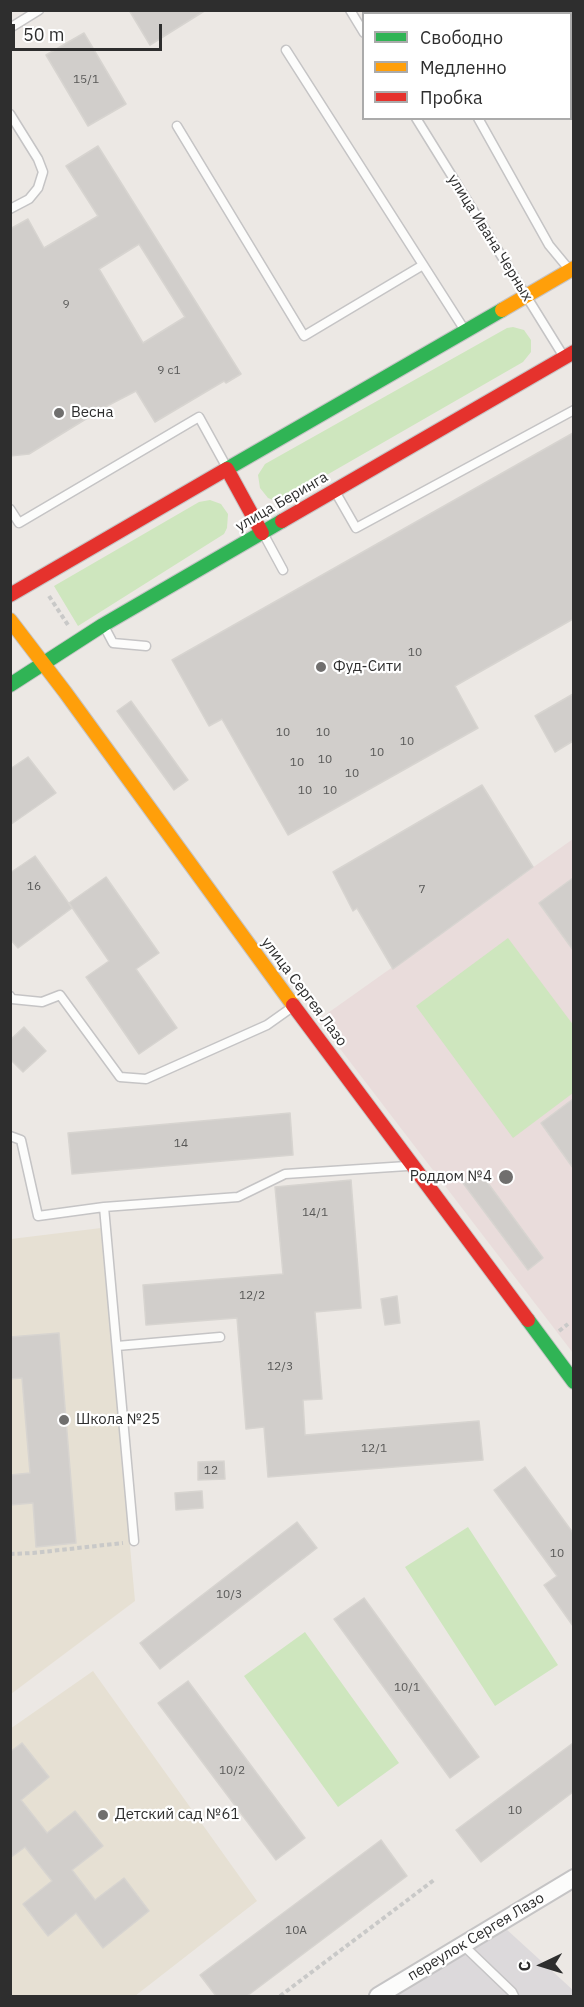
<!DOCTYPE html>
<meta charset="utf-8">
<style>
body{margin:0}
#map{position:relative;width:584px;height:2007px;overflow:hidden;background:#ece8e4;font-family:"IBM Plex Sans",sans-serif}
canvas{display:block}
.frame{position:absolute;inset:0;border:12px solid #2e2e2e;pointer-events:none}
.legend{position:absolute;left:362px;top:12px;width:210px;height:108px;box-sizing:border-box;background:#fff;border:2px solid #ababab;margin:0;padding:8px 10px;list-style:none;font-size:18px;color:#2e2e2e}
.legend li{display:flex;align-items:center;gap:12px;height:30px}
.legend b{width:30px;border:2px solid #ababab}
.north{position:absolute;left:512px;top:1935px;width:60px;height:60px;-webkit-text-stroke:4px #fff;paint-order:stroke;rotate:266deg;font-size:16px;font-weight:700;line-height:24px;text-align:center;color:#2e2e2e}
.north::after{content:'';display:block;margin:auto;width:21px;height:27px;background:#2e2e2e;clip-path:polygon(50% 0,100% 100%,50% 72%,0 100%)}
.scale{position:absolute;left:12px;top:24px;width:150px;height:27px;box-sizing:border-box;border:3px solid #2e2e2e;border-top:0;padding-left:8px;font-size:18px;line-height:21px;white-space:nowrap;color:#2e2e2e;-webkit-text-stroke:4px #fff;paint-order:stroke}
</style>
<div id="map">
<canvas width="584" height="2007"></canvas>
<div class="frame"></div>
<ul class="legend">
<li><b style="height:8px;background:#30b455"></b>Свободно</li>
<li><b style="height:8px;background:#ff9f0a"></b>Медленно</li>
<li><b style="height:8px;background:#e5322d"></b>Пробка</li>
</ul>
<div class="north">С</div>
<div class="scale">50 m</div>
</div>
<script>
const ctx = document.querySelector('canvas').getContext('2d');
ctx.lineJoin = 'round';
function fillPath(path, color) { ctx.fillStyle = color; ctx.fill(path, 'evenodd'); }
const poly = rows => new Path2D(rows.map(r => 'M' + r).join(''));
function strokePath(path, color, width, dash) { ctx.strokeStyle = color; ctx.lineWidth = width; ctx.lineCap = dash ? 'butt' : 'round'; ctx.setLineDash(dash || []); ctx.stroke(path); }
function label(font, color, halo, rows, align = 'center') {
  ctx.font = font + ' "IBM Plex Sans",sans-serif'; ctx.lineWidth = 4.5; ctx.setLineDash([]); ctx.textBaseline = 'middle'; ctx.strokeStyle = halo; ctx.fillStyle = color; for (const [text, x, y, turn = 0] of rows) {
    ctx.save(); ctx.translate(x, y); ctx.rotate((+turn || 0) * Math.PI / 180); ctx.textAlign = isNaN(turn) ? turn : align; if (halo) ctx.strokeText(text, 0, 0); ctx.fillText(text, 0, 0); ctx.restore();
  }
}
const industrial = poly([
 [505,1928,574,1991,573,1996,393,1996]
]);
const education = poly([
 [101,1228,135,1601,11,1694,11,1239],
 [93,1671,257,1901,135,1996,11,1996,10,1729]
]);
const medical = poly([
 [573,839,573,1353,318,1020]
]);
const green = poly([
 [513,327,524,330,531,340,531,352,523,362,285,499,273,500,268,498,260,488,258,475,265,464,507,328],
 [210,500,221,504,228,514,227,528,224,534,78,626,54,586,199,502],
 [508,938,574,1026,573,1093,513,1138,416,1006],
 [468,1527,558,1665,495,1706,405,1567],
 [305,1632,399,1763,338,1807,244,1676]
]);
const building = poly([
 [129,10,206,10,150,45,129,10],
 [84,33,126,104,88,126,46,55,84,33],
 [98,146,241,374,226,383,224,381,155,422,136,391,107,406,29,454,10,456,10,229,28,219,44,248,98,216,66,166,98,146],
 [139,244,185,317,143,343,99,269,139,244],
 [573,433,573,619,455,686,478,728,288,835,222,719,209,726,172,660,573,433],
 [573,694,573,741,555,752,535,716,573,694],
 [131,701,188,780,174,790,117,711,131,701],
 [28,757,56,793,10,825,10,769,28,757],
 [482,785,533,867,393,969,357,908,353,911,333,872,482,785],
 [35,856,72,908,18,948,10,939,10,873,35,856],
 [106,877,159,953,136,969,177,1028,139,1054,86,977,109,961,69,903,106,877],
 [573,878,573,950,539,903,573,878],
 [24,1027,46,1051,23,1072,10,1059,10,1040,24,1027],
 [573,1099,573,1168,541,1123,573,1099],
 [290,1113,293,1155,72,1174,68,1133,290,1113],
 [479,1171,543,1258,528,1270,463,1183,479,1171],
 [351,1180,361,1308,315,1312,322,1399,303,1400,305,1435,479,1421,483,1460,268,1477,264,1427,246,1429,237,1318,146,1325,143,1285,283,1274,275,1187,351,1180],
 [397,1296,400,1323,385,1325,381,1299,397,1296],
 [59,1333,76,1543,36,1547,33,1503,10,1505,10,1475,30,1473,22,1378,10,1379,10,1337,59,1333],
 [224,1461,225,1479,198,1480,198,1462,224,1461],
 [525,1467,573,1533,573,1626,544,1585,557,1576,494,1490,525,1467],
 [202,1491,203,1508,176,1510,175,1493,202,1491],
 [297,1522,317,1548,160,1669,140,1643,297,1522],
 [364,1598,479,1757,450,1778,334,1619,364,1598],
 [188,1681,305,1838,276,1860,158,1703,188,1681],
 [22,1743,49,1777,21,1800,47,1833,75,1811,103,1846,72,1870,95,1900,124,1878,149,1911,103,1948,76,1913,48,1936,23,1904,52,1881,25,1847,10,1858,10,1752,22,1743],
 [573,1743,573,1792,481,1862,456,1830,573,1743],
 [381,1840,407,1876,247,1996,216,1996,200,1975,381,1840]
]);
const path = poly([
 [49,596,68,625],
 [559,1331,568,1324],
 [10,1554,33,1553,123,1543],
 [280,1996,434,1880]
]);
const lane = poly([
 [350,10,364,33],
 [418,10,420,14],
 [10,28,39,10],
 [286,50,464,329],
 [10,114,38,159,43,172,38,188,29,199,10,209],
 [416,118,564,357],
 [478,118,549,245,568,268],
 [177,126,304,336,423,265],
 [336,493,356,528,574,410],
 [10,509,19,523,199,417,226,466],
 [263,533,283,570],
 [104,626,113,643,146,646],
 [10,996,12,999,42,1002,60,995,120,1077,146,1079,267,1025,291,1008],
 [10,1136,21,1140,38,1216,104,1207],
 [117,1346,220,1337],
 [134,1541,104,1207,238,1197,285,1174,407,1166],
 [463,1945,512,1992,514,1996]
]);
const street = poly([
 [378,1996,574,1878]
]);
const fast = poly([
 [225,470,502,310],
 [10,685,103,625,282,521],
 [528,1320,574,1382]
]);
const slow = poly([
 [502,310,574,268],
 [10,620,65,692,293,1005]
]);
const jam = poly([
 [227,469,262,533],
 [282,521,574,352],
 [10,595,225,470],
 [293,1005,528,1320]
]);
const markers = [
 [59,413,6,"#706f6e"],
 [321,667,6,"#706f6e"],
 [506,1177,8,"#706f6e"],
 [64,1420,6,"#706f6e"],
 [103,1815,6,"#706f6e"]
];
const numberNames = [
 ["15/1",86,80],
 ["9",66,305],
 ["9 с1",169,371],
 ["10",415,653],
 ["10",283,733],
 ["10",323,733],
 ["10",407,742],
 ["10",377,753],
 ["10",325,760],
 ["10",297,763],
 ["10",352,774],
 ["10",305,791],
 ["10",330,791],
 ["16",34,887],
 ["7",422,890],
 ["14",181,1144],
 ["14/1",315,1213],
 ["12/2",252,1296],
 ["12/3",280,1367],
 ["12/1",374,1449],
 ["12",211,1471],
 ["10",557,1554],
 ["10/3",229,1595],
 ["10/1",407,1688],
 ["10/2",232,1771],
 ["10",515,1811],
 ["10А",296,1931]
];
const streetNames = [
 ["улица Ивана Черных",490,238,58],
 ["улица Беринга",282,502,-30],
 ["улица Сергея Лазо",304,992,53],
 ["переулок Сергея Лазо",476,1937,-31]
];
const poiNames = [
 ["Весна",71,413],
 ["Фуд-Сити",333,667],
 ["Роддом №4",492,1177,"right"],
 ["Школа №25",76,1420],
 ["Детский сад №61",115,1815]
];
fillPath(industrial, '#dcd9db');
fillPath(education, '#e6e0d3');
fillPath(medical, '#e9dcdb');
fillPath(green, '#cee6be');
fillPath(building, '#d1cecb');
strokePath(building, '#d7d4d0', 1.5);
strokePath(lane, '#c5c4c5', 11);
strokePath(street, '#c5c4c5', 20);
strokePath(fast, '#c5c4c5', 16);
strokePath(slow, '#c5c4c5', 16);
strokePath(jam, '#c5c4c5', 16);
strokePath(path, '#c9c9c8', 4, [4.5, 3]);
strokePath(lane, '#fcfcfb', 8);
strokePath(street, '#fcfcfb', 16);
strokePath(fast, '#30b455', 14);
strokePath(slow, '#ff9f0a', 14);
strokePath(jam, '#e5322d', 14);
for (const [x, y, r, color] of markers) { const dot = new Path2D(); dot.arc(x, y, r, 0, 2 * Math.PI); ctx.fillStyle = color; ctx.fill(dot); strokePath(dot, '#fff', 2); }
label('12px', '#585857', null, numberNames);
label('15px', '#2e2e2e', '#fff', streetNames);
label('15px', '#2e2e2e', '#fff', poiNames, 'left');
</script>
